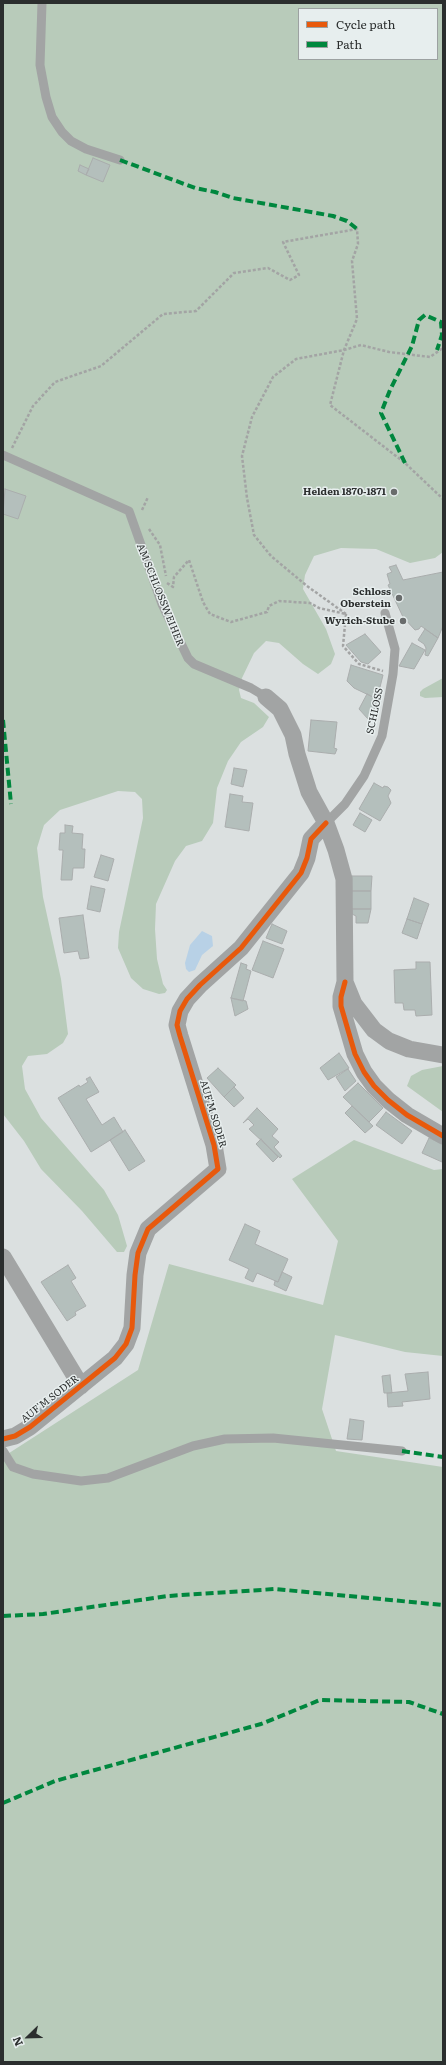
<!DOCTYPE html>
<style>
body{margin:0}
#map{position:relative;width:446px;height:2065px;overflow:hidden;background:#dbe0e0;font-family:Literata,serif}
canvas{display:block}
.frame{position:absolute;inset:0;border:4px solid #2b2e2e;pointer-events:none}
.legend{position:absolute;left:298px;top:8px;width:140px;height:52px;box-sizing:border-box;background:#e7eeee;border:1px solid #9ca1a1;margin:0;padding:5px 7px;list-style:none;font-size:12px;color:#2b2e2e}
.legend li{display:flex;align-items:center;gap:8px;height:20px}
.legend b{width:20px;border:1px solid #9ca1a1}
.north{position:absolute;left:8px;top:2017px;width:40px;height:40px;-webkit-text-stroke:3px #e7eeee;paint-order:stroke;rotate:247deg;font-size:11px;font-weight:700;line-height:16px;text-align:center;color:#2b2e2e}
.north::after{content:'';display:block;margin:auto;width:14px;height:18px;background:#2b2e2e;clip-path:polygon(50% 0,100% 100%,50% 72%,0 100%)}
</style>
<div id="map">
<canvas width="446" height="2065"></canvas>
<div class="frame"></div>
<ul class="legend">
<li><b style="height:5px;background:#e8590c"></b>Cycle path</li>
<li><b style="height:5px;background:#00873e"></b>Path</li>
</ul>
<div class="north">N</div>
</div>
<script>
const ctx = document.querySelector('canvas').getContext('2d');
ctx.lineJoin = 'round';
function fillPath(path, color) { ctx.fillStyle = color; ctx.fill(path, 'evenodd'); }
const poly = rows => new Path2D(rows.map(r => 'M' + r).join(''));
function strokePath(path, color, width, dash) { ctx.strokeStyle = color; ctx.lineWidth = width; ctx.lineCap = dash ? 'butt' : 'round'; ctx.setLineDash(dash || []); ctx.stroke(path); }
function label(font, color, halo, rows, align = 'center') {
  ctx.font = font + ' Literata,serif'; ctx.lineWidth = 3; ctx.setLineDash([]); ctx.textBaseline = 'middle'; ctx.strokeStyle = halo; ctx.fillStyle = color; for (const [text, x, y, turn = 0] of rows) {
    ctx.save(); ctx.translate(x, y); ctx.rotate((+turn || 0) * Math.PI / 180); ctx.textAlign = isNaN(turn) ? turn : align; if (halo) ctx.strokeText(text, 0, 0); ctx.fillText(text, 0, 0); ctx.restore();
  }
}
const forest = poly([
 [3,3,443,3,443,552,435,558,410,563,376,549,341,548,314,556,305,575,303,589,326,629,335,654,331,664,318,674,303,664,279,643,266,641,254,653,242,678,239,690,241,698,254,703,269,717,263,727,241,742,228,761,217,788,213,823,202,841,186,846,175,861,156,904,155,929,157,959,163,984,167,990,165,993,159,994,143,989,131,978,118,948,119,932,143,818,142,799,135,792,118,791,60,810,44,825,37,848,43,897,61,979,68,1034,63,1043,47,1054,28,1056,22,1066,25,1089,41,1118,104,1190,118,1215,127,1246,124,1252,117,1252,82,1211,41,1169,24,1141,3,1114],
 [299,9,437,9,437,59,299,59],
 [443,678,443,697,425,698,420,696,420,692,423,689],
 [443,1066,443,1112,407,1086,411,1076,422,1070],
 [354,1140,434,1170,443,1169,443,1356,405,1352,335,1335,322,1409,336,1451,443,1467,443,2062,3,2062,3,1457,138,1370,169,1264,323,1305,338,1241,292,1179]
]);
const water = poly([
 [202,931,212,936,213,946,202,955,195,970,189,972,186,969,185,963,190,945]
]);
const building = poly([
 [93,158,110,165,103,182,86,175,93,158],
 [80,165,89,169,86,175,78,171,80,165],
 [5,489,26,496,18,519,3,514,5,489],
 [396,565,403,580,443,572,443,626,438,638,421,626,419,629,415,630,403,617,388,585,390,584,387,574,392,572,389,567,396,565],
 [425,629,438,638,428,656,425,655,426,648,424,644,418,640,425,629],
 [365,634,381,652,368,664,361,662,346,645,365,634],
 [412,643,425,650,414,669,399,666,412,643],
 [351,665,383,675,377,699,354,688,347,681,351,665],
 [367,694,377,699,372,717,368,719,359,709,367,694],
 [311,720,337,722,334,748,337,749,335,754,308,751,311,720],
 [234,768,247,770,243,787,231,784,234,768],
 [374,783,383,788,384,786,388,787,391,790,388,796,391,803,380,821,359,809,374,783],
 [230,794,243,796,242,802,253,803,249,831,225,827,230,794],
 [360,813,372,820,365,832,353,825,360,813],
 [65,825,73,826,72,833,83,834,82,849,85,849,84,868,73,868,72,880,61,880,63,850,59,850,60,833,65,833,65,825],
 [101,855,114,859,108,881,94,877,101,855],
 [352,876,372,876,371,891,352,891,352,876],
 [91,886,105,889,100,912,87,909,91,886],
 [352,891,371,891,371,909,351,909,352,891],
 [414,898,429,904,422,924,407,919,414,898],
 [352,909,371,909,368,923,356,923,356,916,352,914,352,909],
 [83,915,89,958,80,959,78,951,64,953,59,918,83,915],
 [407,919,422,924,417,939,402,933,407,919],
 [272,924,287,931,282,944,266,938,272,924],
 [263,941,284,949,273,978,252,970,263,941],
 [416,962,430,962,432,1015,416,1016,415,1010,404,1010,403,1003,395,1003,394,970,416,969,416,962],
 [241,963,247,965,246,969,251,971,243,1001,231,998,241,963],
 [231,998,246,1001,248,1009,235,1016,231,998],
 [339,1053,349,1068,328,1080,320,1068,339,1053],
 [218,1068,236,1085,224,1097,207,1078,218,1068],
 [348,1069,356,1081,345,1091,336,1077,348,1069],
 [90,1077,99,1092,86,1099,102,1125,114,1117,123,1132,91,1152,58,1098,79,1085,80,1087,88,1082,86,1079,90,1077],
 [358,1083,383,1108,369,1122,343,1097,358,1083],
 [234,1087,244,1098,234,1107,224,1097,234,1087],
 [352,1106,373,1126,365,1133,345,1113,352,1106],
 [257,1108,278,1129,272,1136,279,1142,274,1147,282,1156,280,1158,249,1129,254,1125,248,1119,243,1123,257,1108],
 [386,1112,412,1131,402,1144,376,1125,386,1112],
 [125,1130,145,1161,129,1171,110,1140,125,1130],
 [429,1138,443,1144,442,1162,422,1153,429,1138],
 [261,1139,278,1157,273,1162,256,1144,261,1139],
 [245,1224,260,1231,255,1244,288,1259,278,1282,257,1273,253,1282,245,1278,249,1269,229,1260,245,1224],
 [68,1265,76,1278,71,1281,86,1306,75,1312,76,1315,67,1321,41,1282,68,1265],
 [282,1272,292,1277,286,1291,274,1285,275,1281,278,1282,282,1272],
 [428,1372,430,1399,402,1402,403,1406,388,1407,387,1393,408,1391,405,1374,428,1372],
 [390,1375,392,1393,384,1393,382,1376,390,1375],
 [350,1419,364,1421,362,1440,347,1439,350,1419]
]);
const path = poly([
 [12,448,33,406,55,382,101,366,163,314,196,311,234,273,268,268,290,280,299,275,283,242,357,229,358,244,352,261,357,319,344,350,330,405,405,463,443,499],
 [142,510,148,497],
 [149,529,160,545,166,576],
 [167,583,173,587,174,577,189,560,203,602,210,614,231,622,267,612,269,606,279,601,310,603,319,608,346,614],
 [346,614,307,586,271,556,254,535,247,498,242,456,252,417,273,377,296,359,344,350,361,345,389,352,430,357,443,348],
 [346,614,343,646,359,664,383,671]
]);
const service = poly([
 [42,3,40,65,46,97,52,117,62,132,71,141,86,149,120,160],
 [3,455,129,511,162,604,188,658,194,664,251,688,266,697],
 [326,823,345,804,364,776,382,736,393,674,395,649,385,613],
 [3,1451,13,1467,33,1474,81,1481,108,1478,193,1446,225,1439,273,1438,402,1451]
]);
const minor = poly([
 [266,697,280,709,293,735,297,754,309,792,326,823,336,850,344,879,345,982,354,1004,374,1030,389,1041,409,1049,443,1055],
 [345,982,341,997,341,1006,355,1054,364,1072,374,1086,388,1100,407,1115,443,1136],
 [3,1257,81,1386],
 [3,1439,15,1436,30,1427,115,1358,126,1344,132,1328,135,1275,138,1253,148,1229,218,1169,214,1145,180,1036,177,1025,180,1011,187,999,200,985,241,948,301,873,307,858,311,839,326,823]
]);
const quiet = poly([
 [120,160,195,188,215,192,233,198,333,216,347,221,357,229],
 [405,463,381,413,390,390,412,346,419,320,425,315,441,322,442,335,437,350],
 [3,720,11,804],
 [402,1451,443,1457],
 [3,1616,43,1614,168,1596,275,1589,443,1605],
 [3,1803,55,1781,261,1724,320,1700,409,1702,443,1714]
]);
const cycleway = poly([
 [345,982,341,997,341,1006,355,1054,364,1072,374,1086,388,1100,407,1115,443,1136],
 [3,1439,15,1436,30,1427,115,1358,126,1344,132,1328,135,1275,138,1253,148,1229,218,1169,214,1145,180,1036,177,1025,180,1011,187,999,200,985,241,948,301,873,307,858,311,839,326,823]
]);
const markers = [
 [394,492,4,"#696c6c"],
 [399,598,4,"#696c6c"],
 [403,621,4,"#696c6c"]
];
const poiNames = [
 ["Helden 1870-1871",386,492],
 ["Schloss",391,592],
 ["Oberstein",391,604],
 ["Wyrich-Stube",395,621]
];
const streetNames = [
 ["AM SCHLOSSWEIHER",160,595,68],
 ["SCHLOSS",375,711,-78],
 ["AUF'M SODER",213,1114,73],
 ["AUF'M SODER",50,1399,-38]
];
fillPath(forest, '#b8cbba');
fillPath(water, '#b8d1e6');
fillPath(building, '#b4bfbc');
strokePath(building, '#aaadad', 1);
strokePath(path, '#a3a4a4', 2.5, [3, 2]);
strokePath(service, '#a2a4a4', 9);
strokePath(minor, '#a2a4a4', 17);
strokePath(quiet, '#00873e', 4, [8, 4]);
strokePath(cycleway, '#e8590c', 5);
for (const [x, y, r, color] of markers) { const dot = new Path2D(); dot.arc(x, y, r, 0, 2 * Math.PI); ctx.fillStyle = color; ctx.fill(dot); strokePath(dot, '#e7eeee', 1.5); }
label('bold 10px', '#2b2e2e', '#e7eeee', poiNames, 'right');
label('10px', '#2b2e2e', '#e7eeee', streetNames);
</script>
